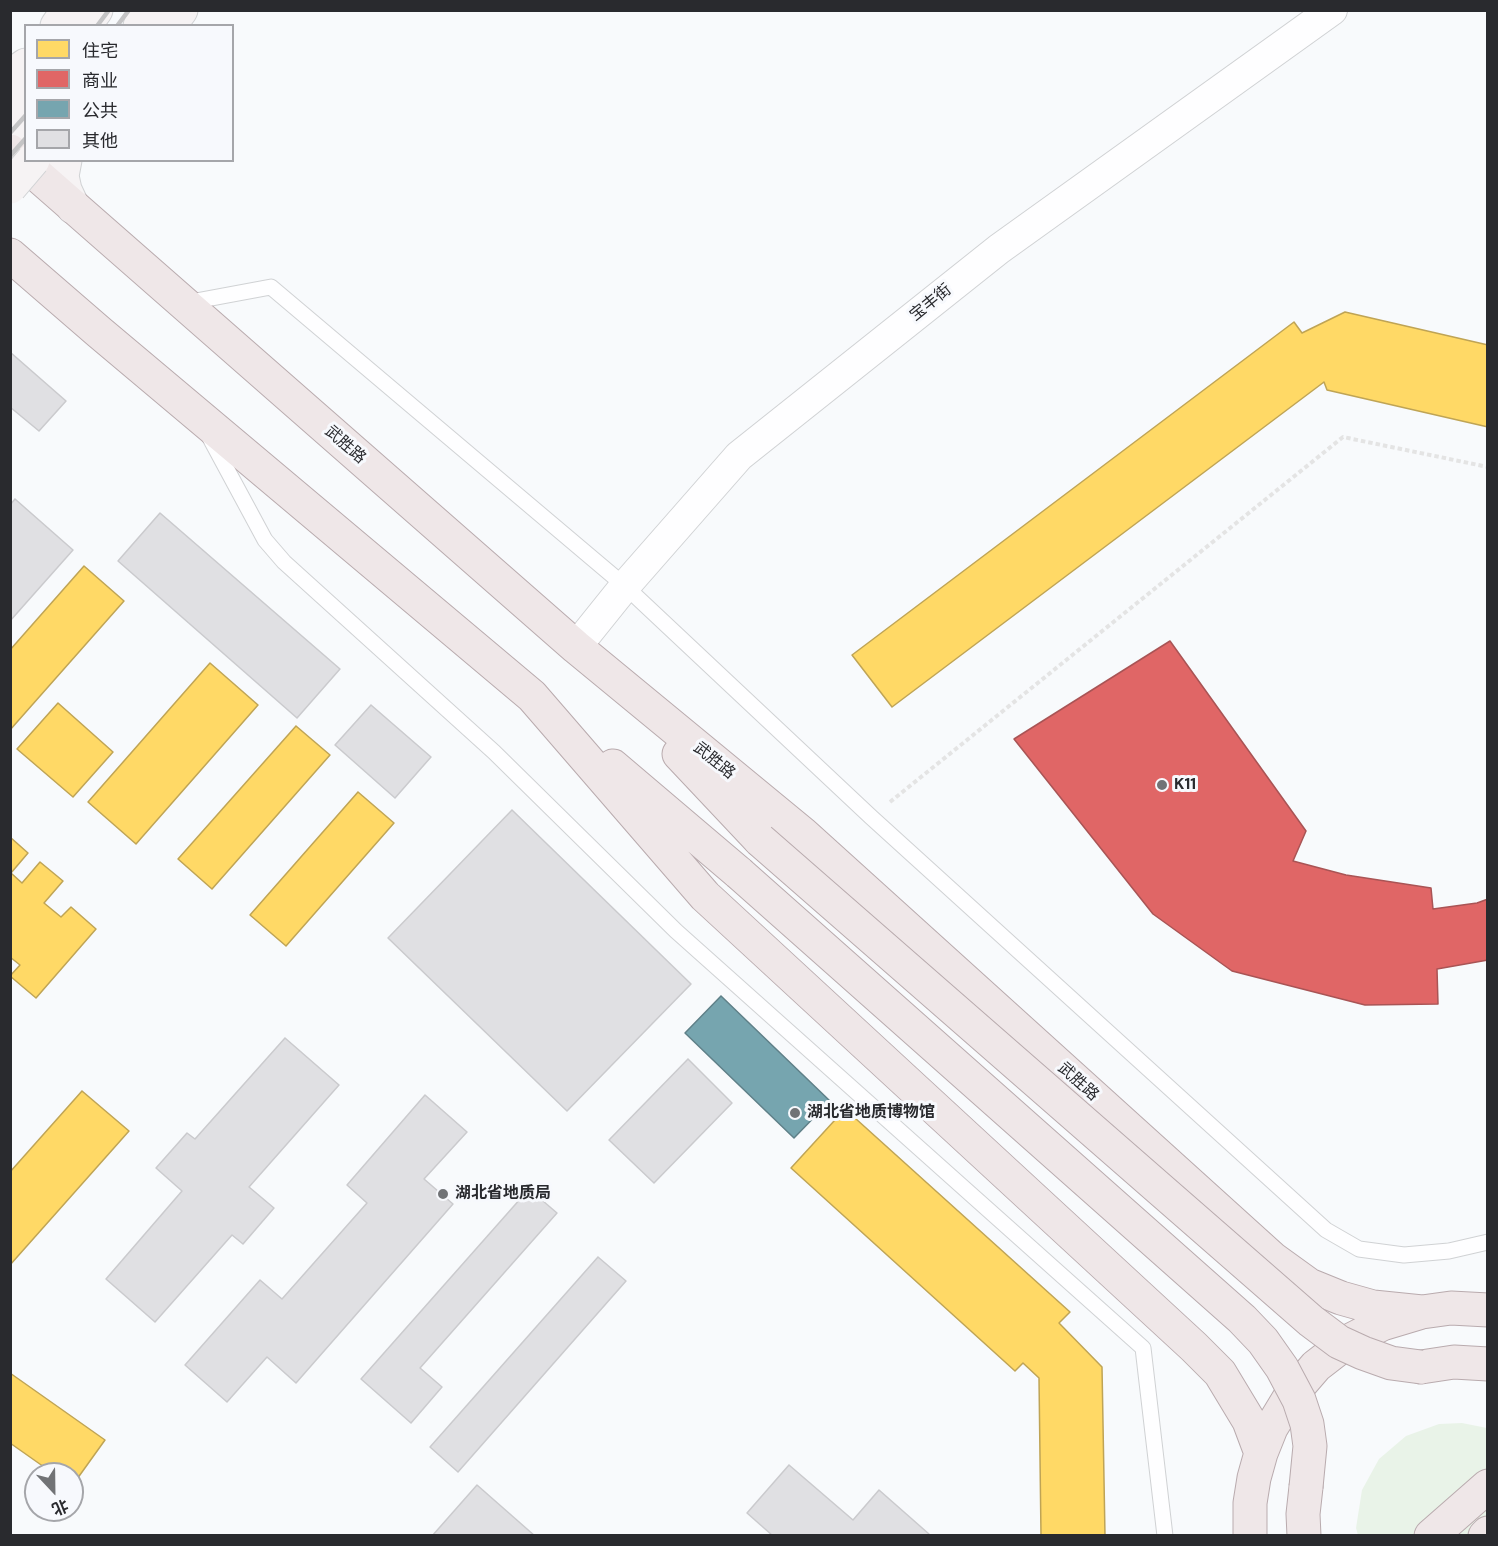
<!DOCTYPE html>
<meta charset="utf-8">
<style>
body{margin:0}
#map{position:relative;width:1498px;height:1546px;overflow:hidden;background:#f8fafc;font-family:"DM Sans","Noto Sans SC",sans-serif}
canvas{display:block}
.frame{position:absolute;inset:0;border:12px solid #292a2e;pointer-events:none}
.legend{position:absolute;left:24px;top:24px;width:210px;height:138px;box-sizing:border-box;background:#f7f9fd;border:2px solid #a5a6aa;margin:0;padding:8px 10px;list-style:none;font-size:18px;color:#292a2e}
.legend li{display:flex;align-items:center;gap:12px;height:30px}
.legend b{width:30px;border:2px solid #a5a6aa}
.north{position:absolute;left:24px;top:1462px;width:60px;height:60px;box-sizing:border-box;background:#f7f9fd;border:2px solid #a5a6aa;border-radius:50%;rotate:158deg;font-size:16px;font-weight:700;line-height:24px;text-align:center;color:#292a2e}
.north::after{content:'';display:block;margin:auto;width:21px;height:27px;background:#717376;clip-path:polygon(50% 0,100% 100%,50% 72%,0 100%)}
</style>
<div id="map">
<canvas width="1498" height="1546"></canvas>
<div class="frame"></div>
<ul class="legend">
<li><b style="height:16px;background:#ffd966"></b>住宅</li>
<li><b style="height:16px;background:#e06666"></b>商业</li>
<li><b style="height:16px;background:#76a5af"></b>公共</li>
<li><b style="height:16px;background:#e0e0e3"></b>其他</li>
</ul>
<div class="north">北</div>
</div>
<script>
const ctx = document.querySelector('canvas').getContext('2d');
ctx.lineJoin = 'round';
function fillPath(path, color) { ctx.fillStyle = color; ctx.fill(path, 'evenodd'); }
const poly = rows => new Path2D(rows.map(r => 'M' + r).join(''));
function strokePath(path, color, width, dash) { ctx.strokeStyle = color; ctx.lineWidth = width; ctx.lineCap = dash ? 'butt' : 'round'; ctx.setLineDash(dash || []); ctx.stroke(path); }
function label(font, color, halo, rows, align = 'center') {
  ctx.font = font + ' "DM Sans","Noto Sans SC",sans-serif'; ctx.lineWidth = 6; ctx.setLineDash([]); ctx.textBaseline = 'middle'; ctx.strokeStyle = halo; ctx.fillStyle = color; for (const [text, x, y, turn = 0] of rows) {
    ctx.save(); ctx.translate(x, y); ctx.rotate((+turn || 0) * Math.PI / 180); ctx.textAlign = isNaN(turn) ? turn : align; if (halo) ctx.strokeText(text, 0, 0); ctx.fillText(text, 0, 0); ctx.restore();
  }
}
const green = poly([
 [1462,1423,1487,1428,1487,1535,1358,1535,1356,1528,1362,1490,1379,1459,1406,1436,1439,1424]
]);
const homes = poly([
 [1345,312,1488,345,1488,427,1327,390,1324,382,892,707,852,655,1294,322,1302,333,1345,312],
 [84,566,124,601,10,730,10,650,84,566],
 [210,663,258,705,136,844,88,802,210,663],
 [58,703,113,752,73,797,17,749,58,703],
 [296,726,330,755,212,889,178,859,296,726],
 [358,792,394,823,286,946,250,915,358,792],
 [10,837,28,853,11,873,22,883,40,862,63,881,44,903,61,917,71,907,96,929,36,998,10,976,20,965,10,957,10,837],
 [82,1091,129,1131,10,1265,10,1172,82,1091],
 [845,1109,1070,1312,1059,1323,1102,1367,1105,1536,1041,1536,1039,1378,1023,1363,1015,1371,791,1168,845,1109],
 [10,1373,105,1440,72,1486,72,1474,54,1474,10,1443,10,1373]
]);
const shops = poly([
 [1170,641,1306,831,1293,861,1346,875,1431,888,1433,909,1477,903,1488,899,1488,960,1437,969,1438,1004,1365,1005,1232,971,1153,914,1014,739,1170,641]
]);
const public = poly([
 [721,996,830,1101,794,1138,685,1033,721,996]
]);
const building = poly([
 [10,352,66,401,39,431,10,407,10,352],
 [15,499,73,550,10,621,10,505,15,499],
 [160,513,340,669,297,718,118,561,160,513],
 [371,705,431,757,395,798,335,745,371,705],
 [512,810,691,984,567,1111,388,938,512,810],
 [285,1038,339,1085,249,1187,274,1208,243,1244,232,1235,155,1322,106,1279,182,1191,156,1168,187,1133,195,1139,285,1038],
 [688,1059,732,1103,654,1183,609,1140,688,1059],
 [425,1095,467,1132,424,1179,453,1204,296,1383,267,1357,227,1402,185,1365,260,1280,282,1299,367,1203,347,1185,425,1095],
 [529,1189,557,1213,420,1368,442,1387,411,1423,361,1379,529,1189],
 [598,1257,626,1281,458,1472,430,1447,598,1257],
 [789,1465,853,1520,879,1490,929,1534,927,1536,773,1536,747,1513,789,1465],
 [477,1485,535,1536,432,1536,477,1485]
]);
const path = poly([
 [890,802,1343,437,1488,467]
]);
const lane = poly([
 [185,303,271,287,625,586,871,817,1326,1230,1359,1249,1404,1255,1449,1251,1488,1242],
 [210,438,265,540,284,562,494,752,676,931,1143,1348,1165,1536]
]);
const street = poly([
 [576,647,625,586,739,456,999,249,1332,10]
]);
const secondary = poly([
 [57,26,68,10],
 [84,26,96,10],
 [140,26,152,10],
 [169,26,181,10],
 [10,76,26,65],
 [10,120,26,101],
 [10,131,26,152],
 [65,160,62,176,65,190,73,207]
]);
const primary = poly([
 [10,151,576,647,803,834,1273,1259,1309,1285,1341,1298,1373,1307,1422,1312],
 [10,255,99,332,532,696,705,896,1194,1347,1220,1373,1249,1421,1261,1453],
 [679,754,760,840],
 [613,766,739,873],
 [1421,1367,1454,1362,1488,1364],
 [1250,1536,1250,1503,1254,1478,1261,1453,1271,1428,1291,1395,1316,1366,1347,1342,1382,1324,1422,1312,1451,1308,1488,1310],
 [1304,1536,1303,1514,1306,1487],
 [1431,1536,1488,1486],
 [1485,1536,1488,1533]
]);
const rail = poly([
 [97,26,109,10],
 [117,26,129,10],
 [10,133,26,115],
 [10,156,26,138]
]);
const secondaryBridge = poly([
 [10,187,33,160]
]);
const primaryBridge = poly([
 [760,840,1311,1321,1339,1342,1363,1353,1391,1363,1421,1367],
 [739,873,1242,1319,1263,1341,1282,1368,1299,1400,1307,1424,1310,1446,1306,1487]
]);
const markers = [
 [1162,785,6,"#717376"],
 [795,1113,6,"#717376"],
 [443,1194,6,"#717376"]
];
const streetNames = [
 ["宝丰街",931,303,-39],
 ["武胜路",345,445,41],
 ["武胜路",714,761,39],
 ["武胜路",1078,1082,42]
];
const poiNames = [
 ["K11",1174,785],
 ["湖北省地质博物馆",807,1113],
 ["湖北省地质局",455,1194]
];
fillPath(green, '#e9f3e8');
fillPath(homes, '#ffd966');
strokePath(homes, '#bfa455', 1.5);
fillPath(shops, '#e06666');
strokePath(shops, '#a95455', 1.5);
fillPath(public, '#76a5af');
strokePath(public, '#5f8088', 1.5);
fillPath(building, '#e0e0e3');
strokePath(building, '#cacacd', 1.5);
strokePath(lane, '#d0d2d4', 17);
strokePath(street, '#d0d2d4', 32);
strokePath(secondary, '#d0d2d4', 35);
strokePath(primary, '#b9abae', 35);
strokePath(path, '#e4e4e4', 4, [4.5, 3]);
strokePath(lane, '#fefeff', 15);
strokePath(street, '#fefeff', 30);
strokePath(secondary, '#f6f3f4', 33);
strokePath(primary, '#efe7e8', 33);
strokePath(rail, '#c4c4c5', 4.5);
strokePath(secondaryBridge, '#d0d2d4', 35, []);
strokePath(primaryBridge, '#b9abae', 35, []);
strokePath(secondaryBridge, '#f6f3f4', 33);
strokePath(primaryBridge, '#efe7e8', 33);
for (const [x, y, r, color] of markers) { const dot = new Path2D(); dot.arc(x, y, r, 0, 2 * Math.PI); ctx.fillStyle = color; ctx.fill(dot); strokePath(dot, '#f7f9fd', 2); }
label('16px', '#292a2e', '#f7f9fd', streetNames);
label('bold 16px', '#292a2e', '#f7f9fd', poiNames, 'left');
</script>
